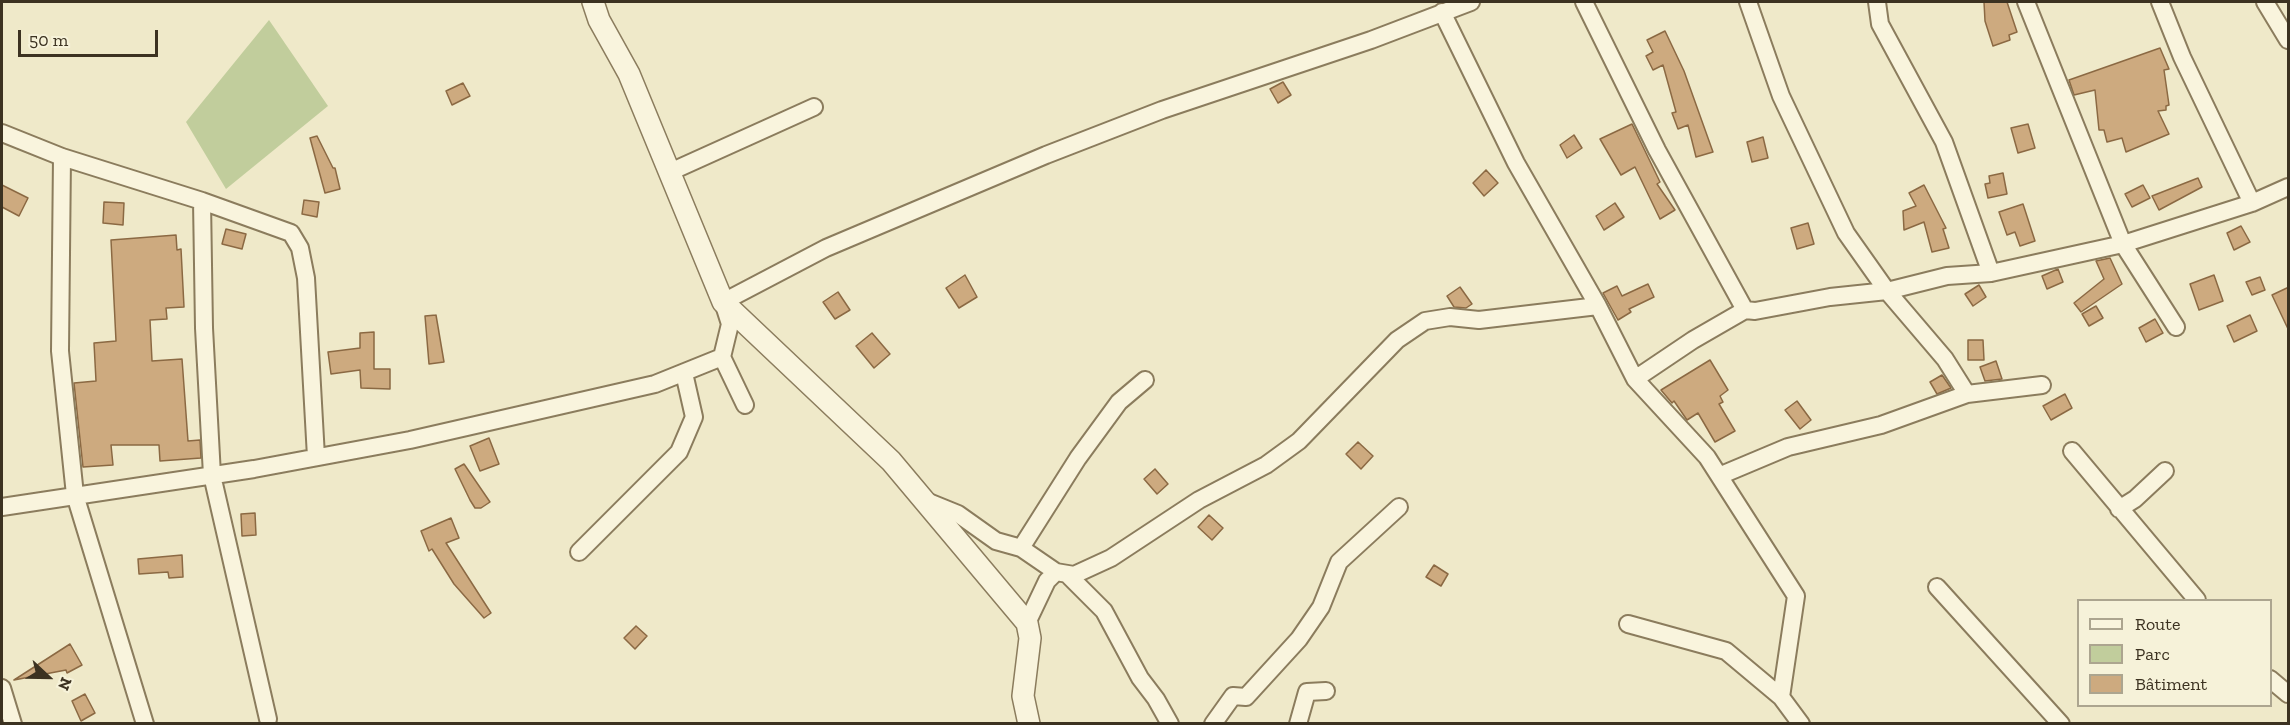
<!DOCTYPE html>
<meta charset="utf-8">
<style>
body{margin:0}
#map{position:relative;width:2290px;height:725px;overflow:hidden;background:#efe9c9;font-family:"Zilla Slab",serif}
canvas{display:block}
.frame{position:absolute;inset:0;border:3px solid #3c3221;pointer-events:none}
.legend{position:absolute;left:2077px;top:599px;width:195px;height:108px;box-sizing:border-box;background:#f6f2d9;border:2px solid #aca58f;margin:0;padding:8px 10px;list-style:none;font-size:18px;color:#3c3221}
.legend li{display:flex;align-items:center;gap:12px;height:30px}
.legend b{width:30px;border:2px solid #aca58f}
.north{position:absolute;left:18px;top:647px;width:60px;height:60px;-webkit-text-stroke:4px #f6f2d9;paint-order:stroke;rotate:112deg;font-size:16px;font-weight:700;line-height:24px;text-align:center;color:#3c3221}
.north::after{content:'';display:block;margin:auto;width:21px;height:27px;background:#3c3221;clip-path:polygon(50% 0,100% 100%,50% 72%,0 100%)}
.scale{position:absolute;left:18px;top:30px;width:140px;height:27px;box-sizing:border-box;border:3px solid #3c3221;border-top:0;padding-left:8px;font-size:18px;line-height:21px;white-space:nowrap;color:#3c3221;-webkit-text-stroke:4px #f6f2d9;paint-order:stroke}
</style>
<div id="map">
<canvas width="2290" height="725"></canvas>
<div class="frame"></div>
<ul class="legend">
<li><b style="height:8px;background:#f9f4dd"></b>Route</li>
<li><b style="height:16px;background:#c1cd9c"></b>Parc</li>
<li><b style="height:16px;background:#cdaa7f"></b>Bâtiment</li>
</ul>
<div class="north">N</div>
<div class="scale">50 m</div>
</div>
<script>
const ctx = document.querySelector('canvas').getContext('2d');
ctx.lineJoin = 'round';
function fillPath(path, color) { ctx.fillStyle = color; ctx.fill(path, 'evenodd'); }
const poly = rows => new Path2D(rows.map(r => 'M' + r).join(''));
function strokePath(path, color, width, dash) { ctx.strokeStyle = color; ctx.lineWidth = width; ctx.lineCap = dash ? 'butt' : 'round'; ctx.setLineDash(dash || []); ctx.stroke(path); }
const green = poly([
 [269,20,328,106,226,189,186,122]
]);
const building = poly([
 [1984,2,2007,2,2017,32,2009,35,2010,40,1993,46,1985,21,1984,2],
 [1665,31,1684,71,1713,152,1696,157,1688,125,1678,129,1672,113,1676,112,1663,65,1653,70,1646,56,1653,52,1647,40,1665,31],
 [2160,48,2169,69,2164,70,2169,105,2166,106,2166,110,2158,111,2169,134,2126,152,2122,138,2107,142,2104,130,2099,130,2095,90,2074,95,2069,80,2160,48],
 [1283,82,1291,95,1278,103,1270,89,1283,82],
 [463,83,470,96,452,105,446,91,463,83],
 [1632,124,1660,182,1657,184,1675,210,1660,219,1635,167,1621,175,1600,139,1632,124],
 [2028,124,2035,148,2018,153,2011,128,2028,124],
 [1574,135,1582,148,1567,158,1560,145,1574,135],
 [317,136,333,168,335,168,340,189,325,193,310,138,317,136],
 [1763,137,1768,158,1752,162,1747,142,1763,137],
 [1486,170,1498,183,1484,196,1473,183,1486,170],
 [2003,173,2007,194,1988,198,1985,184,1990,183,1989,176,2003,173],
 [2198,178,2202,187,2159,210,2152,196,2198,178],
 [2,185,28,198,19,216,2,207,2,185],
 [1924,185,1946,228,1943,229,1949,248,1932,252,1924,222,1904,230,1903,211,1916,206,1909,193,1924,185],
 [2143,185,2150,198,2132,207,2125,194,2143,185],
 [304,200,319,202,317,217,302,214,304,200],
 [104,202,124,203,123,225,103,223,104,202],
 [1615,203,1624,217,1604,230,1596,216,1615,203],
 [2023,204,2035,241,2020,246,2015,232,2007,235,1999,212,2023,204],
 [1808,223,1814,244,1797,249,1791,228,1808,223],
 [2241,226,2250,242,2234,250,2227,233,2241,226],
 [226,229,246,234,242,249,222,244,226,229],
 [176,235,177,250,181,249,184,307,166,308,167,319,150,320,152,361,182,359,188,441,200,440,201,458,160,461,159,445,111,445,113,465,83,467,74,383,96,381,94,343,116,341,111,240,176,235],
 [2110,258,2122,284,2081,312,2074,303,2104,279,2096,261,2110,258],
 [2058,269,2063,282,2047,289,2042,276,2058,269],
 [965,275,977,297,959,308,946,288,965,275],
 [2214,275,2223,301,2199,310,2190,284,2214,275],
 [2260,277,2265,290,2252,295,2246,282,2260,277],
 [1648,284,1654,297,1629,309,1631,312,1618,320,1603,293,1617,286,1622,296,1648,284],
 [1979,285,1986,297,1973,306,1965,294,1979,285],
 [1460,287,1472,304,1466,308,1454,307,1447,296,1460,287],
 [2289,287,2289,331,2272,295,2289,287],
 [838,292,850,310,835,319,823,302,838,292],
 [2096,306,2103,318,2089,326,2082,314,2096,306],
 [436,315,444,362,429,364,425,316,436,315],
 [2250,315,2257,331,2234,342,2227,326,2250,315],
 [2155,319,2163,333,2146,342,2139,328,2155,319],
 [374,332,374,369,390,369,390,389,361,388,360,370,331,374,328,352,360,348,360,333,374,332],
 [872,333,890,354,874,368,856,346,872,333],
 [1968,340,1983,340,1984,360,1968,360,1968,340],
 [1710,360,1728,390,1720,396,1723,402,1719,404,1735,431,1715,442,1698,413,1687,420,1674,401,1672,403,1661,390,1710,360],
 [1996,361,2002,379,1985,381,1980,367,1996,361],
 [1942,375,1951,388,1937,394,1930,382,1942,375],
 [2065,394,2072,408,2051,420,2043,406,2065,394],
 [1797,401,1811,420,1800,429,1785,410,1797,401],
 [489,438,499,464,480,471,470,446,489,438],
 [1358,442,1373,456,1361,469,1346,454,1358,442],
 [464,464,490,502,481,508,475,508,470,500,455,469,464,464],
 [1155,469,1168,484,1157,494,1144,479,1155,469],
 [255,513,256,535,242,536,241,514,255,513],
 [1209,515,1223,528,1212,540,1198,527,1209,515],
 [451,518,459,538,446,543,491,613,484,618,454,584,432,549,429,551,421,531,451,518],
 [182,555,183,577,169,578,168,572,139,574,138,559,182,555],
 [1434,565,1448,574,1441,586,1426,577,1434,565],
 [636,626,647,636,635,649,624,638,636,626],
 [70,644,82,665,67,673,66,670,14,680,70,644],
 [85,694,95,713,81,721,72,701,85,694]
]);
const minor = poly([
 [1584,2,1657,150,1745,310],
 [1748,2,1781,96,1846,233,1887,291,1945,359,1967,394],
 [1877,2,1880,24,1944,142,1991,273],
 [2026,2,2123,244,2176,327],
 [2160,2,2182,57,2252,203],
 [2265,2,2288,40],
 [1442,12,1516,163,1598,306,1635,379,1707,457,1796,596,1781,697],
 [2,133,62,157,202,201,291,233,300,248,306,278,316,457],
 [62,157,60,351,75,495,145,724],
 [670,172,814,107],
 [202,201,204,328,212,475,268,719],
 [1635,379,1693,340,1745,310,1755,311,1830,297,1887,291,1947,276,1991,273,2123,244,2252,203,2288,187],
 [745,405,722,357,730,324,723,302,826,248,1046,155,1162,110,1371,40,1471,2],
 [2072,451,2197,600],
 [1719,476,1788,447,1881,425,1967,394,2042,385],
 [926,501,958,514,996,541,1021,548,1056,572,1074,575,1111,558,1199,500,1266,465,1299,441,1397,340,1425,321,1450,317,1479,320,1598,306],
 [2,507,254,469,410,440,655,384,722,357],
 [2119,509,2135,499,2165,471],
 [1021,548,1078,458,1119,402,1145,380],
 [579,552,679,452,694,417,684,373],
 [1067,574,1104,611,1140,678,1156,699,1170,724],
 [1937,587,2061,724],
 [1027,623,1047,581,1056,572],
 [1628,624,1726,651,1781,697,1801,724],
 [2270,679,2288,694],
 [2,688,13,724],
 [1213,724,1233,696,1246,697,1299,639,1321,607,1339,562,1399,507],
 [1298,724,1307,692,1326,691]
]);
const tertiary = poly([
 [593,2,599,20,629,74,650,125,723,302,891,461,1027,623,1030,638,1023,696,1029,724]
]);
fillPath(green, '#c1cd9c');
fillPath(building, '#cdaa7f');
strokePath(building, '#8b6943', 1.5);
strokePath(minor, '#8b7c5d', 20);
strokePath(tertiary, '#8b7c5d', 24);
strokePath(minor, '#f9f4dd', 16);
strokePath(tertiary, '#f9f4dd', 21);
</script>
